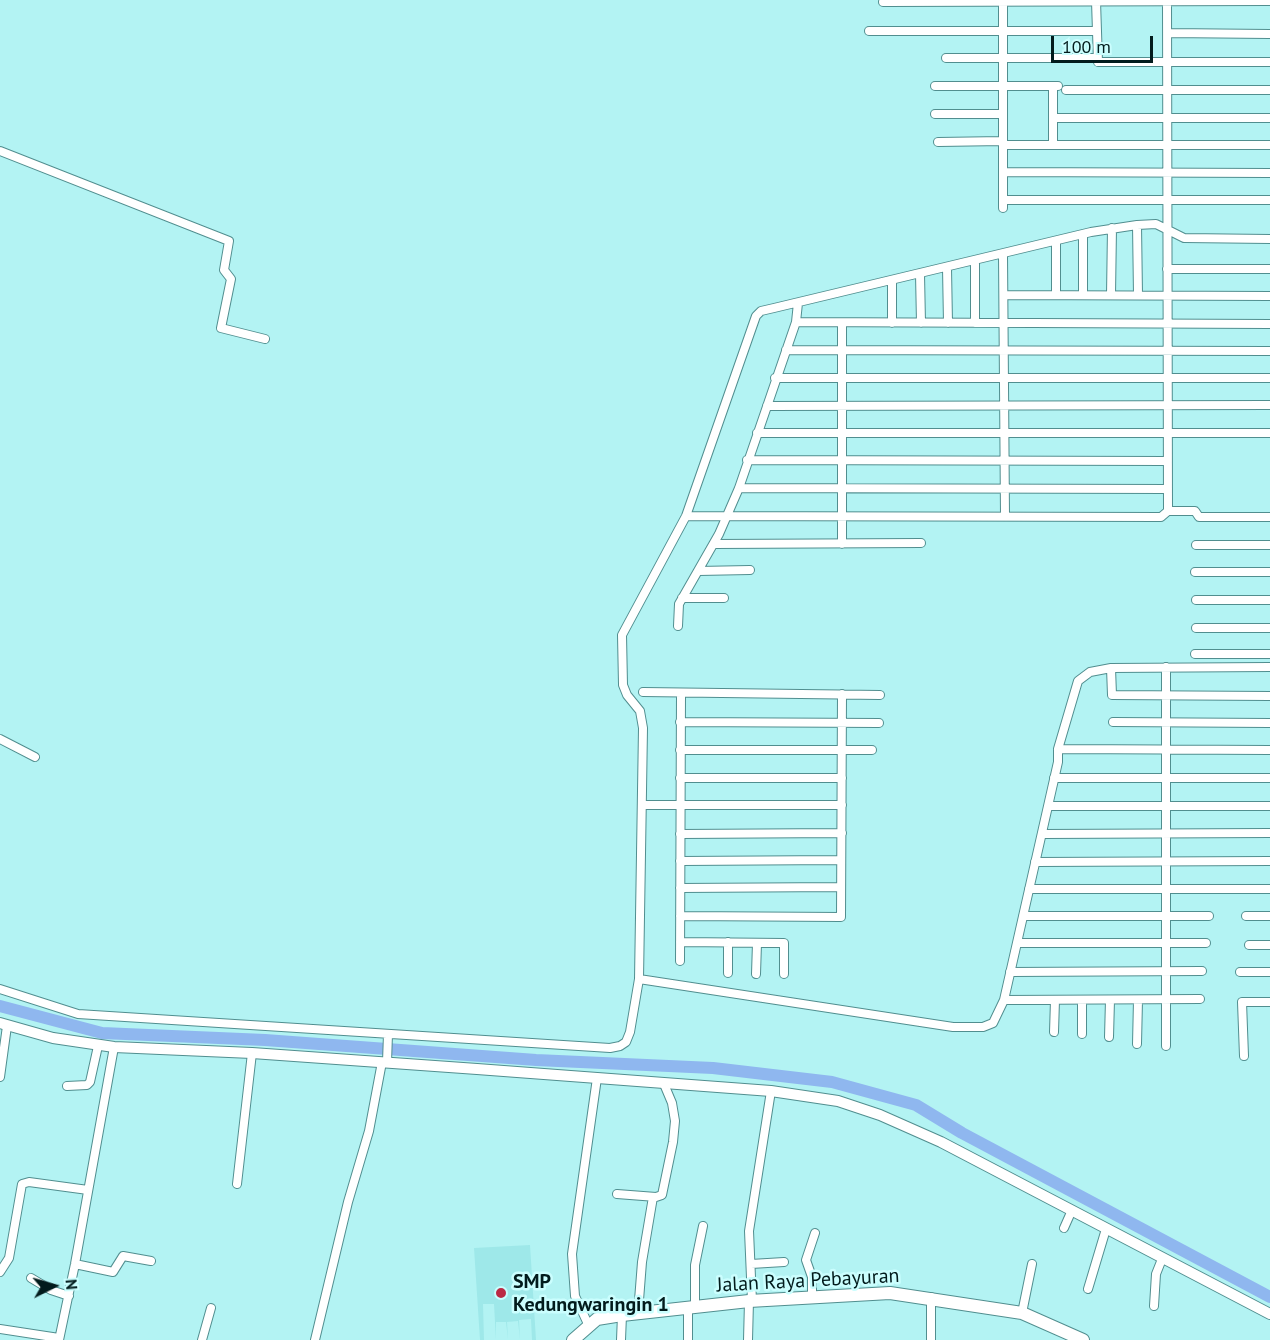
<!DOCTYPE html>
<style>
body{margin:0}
#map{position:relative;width:1270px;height:1340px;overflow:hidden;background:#b3f3f3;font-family:"PT Sans",sans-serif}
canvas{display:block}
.north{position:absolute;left:24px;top:1256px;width:60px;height:60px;-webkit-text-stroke:4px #cbfefe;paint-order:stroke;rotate:85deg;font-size:16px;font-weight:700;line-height:24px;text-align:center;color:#021b1c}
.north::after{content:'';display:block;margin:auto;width:21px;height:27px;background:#021b1c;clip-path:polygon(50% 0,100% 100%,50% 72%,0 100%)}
.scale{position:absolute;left:1051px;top:36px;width:102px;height:27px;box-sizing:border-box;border:3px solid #021b1c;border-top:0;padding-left:8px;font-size:18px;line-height:21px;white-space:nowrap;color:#021b1c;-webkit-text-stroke:4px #cbfefe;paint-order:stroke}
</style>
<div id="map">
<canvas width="1270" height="1340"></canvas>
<div class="north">N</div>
<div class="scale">100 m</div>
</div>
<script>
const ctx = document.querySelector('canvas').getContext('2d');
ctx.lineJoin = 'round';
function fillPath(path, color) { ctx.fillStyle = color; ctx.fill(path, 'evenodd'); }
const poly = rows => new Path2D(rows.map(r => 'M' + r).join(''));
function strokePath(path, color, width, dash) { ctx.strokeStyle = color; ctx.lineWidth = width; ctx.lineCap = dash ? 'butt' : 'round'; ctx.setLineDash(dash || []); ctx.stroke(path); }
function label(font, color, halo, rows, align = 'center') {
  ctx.font = font + ' "PT Sans",sans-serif'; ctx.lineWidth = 5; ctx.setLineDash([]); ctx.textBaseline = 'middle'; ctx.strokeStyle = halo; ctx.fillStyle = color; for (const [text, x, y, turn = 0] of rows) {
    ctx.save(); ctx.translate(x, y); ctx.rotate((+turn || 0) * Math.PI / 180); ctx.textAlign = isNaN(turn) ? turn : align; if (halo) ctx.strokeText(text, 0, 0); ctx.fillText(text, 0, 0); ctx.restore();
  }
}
const built = poly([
 [530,1245,536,1340,532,1340,531,1319,519,1320,520,1340,518,1321,507,1322,508,1340,506,1322,496,1322,496,1340,494,1304,483,1304,484,1340,480,1340,474,1248]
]);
const river = poly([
 [0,1006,102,1033,265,1040,536,1060,713,1068,832,1082,916,1105,962,1133,1270,1297]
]);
const minor = poly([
 [1003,0,1003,208],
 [1167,0,1168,511],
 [1096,1,1098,62,1270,62],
 [883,2,1270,1],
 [869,31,1096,31],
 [1168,33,1270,34],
 [946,58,1096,58],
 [935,86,1058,86],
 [1053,86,1053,145],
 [1066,90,1270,90],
 [935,114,1003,114],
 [1053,118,1270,118],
 [938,142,1003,141],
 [1003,145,1270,145],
 [0,151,229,241,224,270,231,279,221,328,265,339],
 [1003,172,1270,173],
 [1003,200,1270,200],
 [1137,225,1138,295],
 [1083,235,1083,295],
 [1003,255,1005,516],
 [947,268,948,323],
 [1167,269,1270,269],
 [920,274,921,323],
 [892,281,892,323],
 [1005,295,1270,296],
 [1056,295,1056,241],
 [1111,295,1112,228],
 [796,322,1270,324],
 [975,323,975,261],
 [786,350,1270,351],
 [775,378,1270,378],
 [767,406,1270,405],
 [757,433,1270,433],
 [747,460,1167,461],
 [739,488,1168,489],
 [686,516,1161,517,1168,511,1195,511,1199,517,1270,517],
 [714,544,921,543],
 [842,544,842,323],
 [1196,545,1270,545],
 [698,571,750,570],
 [1195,572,1270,572],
 [682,598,724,598],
 [1196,600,1270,600],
 [678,626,679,604,719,534,739,488,796,322,798,303],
 [1196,628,1270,628],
 [1195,654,1270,654],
 [1166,667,1166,1046],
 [1111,668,1112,695,1270,696],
 [643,692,880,695],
 [680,722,879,723],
 [1113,722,1270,723],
 [0,739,35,757],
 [1058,749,1078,681,1090,672,1111,668,1270,667],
 [680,750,872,750],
 [680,778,842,778],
 [1054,778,1270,778],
 [642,805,842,805],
 [1048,806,1270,806],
 [680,834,842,833],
 [1042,834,1270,833],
 [680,861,841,860],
 [1035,862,1270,861],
 [680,888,841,887],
 [1029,889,1270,889],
 [680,916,841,917,842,694],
 [1023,916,1209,916],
 [1246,916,1270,916],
 [680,942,784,943,784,974],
 [1018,943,1206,943],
 [1249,945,1270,945],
 [680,961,681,693],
 [1010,972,1202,971],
 [1240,972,1270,972],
 [728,973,728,942],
 [756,974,757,943],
 [639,979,953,1027,983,1027,993,1023,1004,1000,1058,762,1058,749,1270,750],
 [0,989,78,1014,610,1048,620,1046,626,1042,630,1032,639,979,643,728,640,711,627,695,623,685,622,635,686,516,756,316,761,311,774,308,1091,232,1137,225,1156,224,1184,238,1270,239],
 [1004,1000,1200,999],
 [1082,1000,1082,1034],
 [1054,1032,1055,1000],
 [1109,1037,1110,1000],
 [1137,1044,1138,1000],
 [1244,1056,1242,1002,1270,1002],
 [387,1062,388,1034],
 [0,1077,7,1026],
 [67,1086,87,1085,90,1082,98,1046],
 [237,1184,252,1053],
 [617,1194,656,1197,662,1195,673,1142,675,1121,672,1103,664,1084],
 [1064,1228,1072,1210],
 [75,1264,113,1272,123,1256,151,1261],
 [751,1264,784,1262],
 [0,1272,9,1258,22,1184,29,1182,88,1190],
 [31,1278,51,1290,69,1296],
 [1088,1289,1106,1229],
 [812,1297,812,1277,806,1260,815,1233],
 [931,1297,931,1340],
 [752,1301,749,1231,771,1091],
 [1154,1306,1156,1274,1162,1259],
 [695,1307,695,1265,703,1226],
 [638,1313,642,1262,653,1197],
 [1022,1313,1032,1264],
 [588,1324,575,1296,572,1254,597,1078],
 [0,1329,59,1338],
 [59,1340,75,1264,114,1047],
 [202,1340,211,1308],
 [315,1340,348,1202,369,1131,382,1062],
 [621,1340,622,1315],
 [688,1340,688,1307],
 [748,1340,749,1301]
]);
const tertiary = poly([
 [0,1023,53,1038,114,1047,252,1053,477,1069,771,1091,838,1101,880,1115,941,1142,1270,1314]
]);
const secondary = poly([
 [573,1340,597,1319,622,1315,749,1301,890,1293,1022,1313,1083,1340]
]);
const markers = [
 [501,1293,6,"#bb2a44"]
];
const streetNames = [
 ["Jalan Raya Pebayuran",808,1281,-3]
];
const poiNames = [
 ["SMP",513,1282],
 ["Kedungwaringin 1",513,1305]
];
fillPath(built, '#9ee8e9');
strokePath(river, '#8fb7ef', 12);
strokePath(minor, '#518e8f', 10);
strokePath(tertiary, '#518e8f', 12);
strokePath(secondary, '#518e8f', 14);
strokePath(minor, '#fff', 8);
strokePath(tertiary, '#fff', 10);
strokePath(secondary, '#fff', 12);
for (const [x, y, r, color] of markers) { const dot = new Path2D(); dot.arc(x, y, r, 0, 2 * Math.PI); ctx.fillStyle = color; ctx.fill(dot); strokePath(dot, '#cbfefe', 2); }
label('20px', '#021b1c', '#cbfefe', streetNames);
label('bold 20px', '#021b1c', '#cbfefe', poiNames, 'left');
</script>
